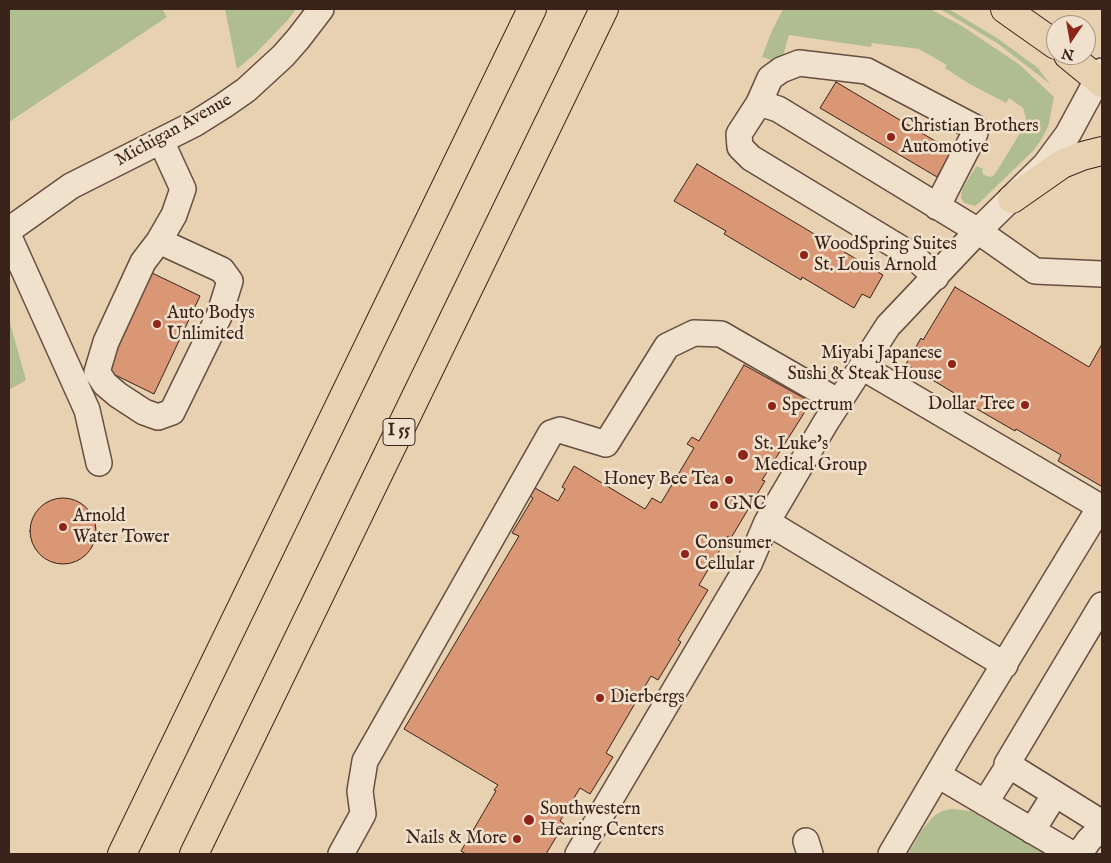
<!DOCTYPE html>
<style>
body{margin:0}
#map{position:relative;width:1111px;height:863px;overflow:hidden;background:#e8d1b1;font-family:"IM FELL English",serif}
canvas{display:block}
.frame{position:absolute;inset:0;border:10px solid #3a231b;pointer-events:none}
.north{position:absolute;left:1046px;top:15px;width:50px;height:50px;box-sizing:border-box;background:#f0e1cc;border:1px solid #a79585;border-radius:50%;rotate:192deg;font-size:14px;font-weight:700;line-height:20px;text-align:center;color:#3a231b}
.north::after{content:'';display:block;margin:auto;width:18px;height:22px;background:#8f2418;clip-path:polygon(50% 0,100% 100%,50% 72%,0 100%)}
</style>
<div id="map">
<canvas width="1111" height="863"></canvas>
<div class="frame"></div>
<div class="north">N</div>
</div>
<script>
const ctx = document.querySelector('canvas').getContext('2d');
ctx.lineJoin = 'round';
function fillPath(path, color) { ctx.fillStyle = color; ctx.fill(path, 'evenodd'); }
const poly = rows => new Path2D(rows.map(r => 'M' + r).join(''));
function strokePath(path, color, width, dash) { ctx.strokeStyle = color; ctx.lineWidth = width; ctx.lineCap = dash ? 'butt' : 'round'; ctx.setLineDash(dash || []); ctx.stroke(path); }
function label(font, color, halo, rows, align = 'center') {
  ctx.font = font + ' "IM FELL English",serif'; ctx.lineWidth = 5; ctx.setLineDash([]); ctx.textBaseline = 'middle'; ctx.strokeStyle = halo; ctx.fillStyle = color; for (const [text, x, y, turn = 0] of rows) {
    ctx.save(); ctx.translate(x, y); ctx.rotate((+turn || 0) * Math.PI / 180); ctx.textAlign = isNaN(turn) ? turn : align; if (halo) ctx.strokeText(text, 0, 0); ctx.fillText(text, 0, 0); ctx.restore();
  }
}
const green = poly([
 [9,9,162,9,167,17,9,122],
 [225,9,296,9,287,21,255,54,237,69],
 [783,9,930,9,962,26,1020,65,1054,97,1048,127,1041,140,1033,151,979,203,975,206,964,203,961,197,962,190,975,168,977,166,983,169,982,172,984,175,990,177,994,175,1000,166,1025,125,1026,119,1023,108,1009,98,1006,103,968,83,945,68,947,65,919,49,872,43,871,47,789,35,781,63,762,57,771,33],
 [940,9,949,9,997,38,1038,68,1050,84,997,43],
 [10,323,26,380,9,390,9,324],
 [952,809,971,811,1046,854,908,854,922,830,934,816,942,811]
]);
const building = poly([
 [836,82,952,151,937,177,820,108,836,82],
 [697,164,883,275,870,298,862,294,854,308,802,277,801,280,724,234,726,231,674,201,697,164],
 [150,272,200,296,154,394,103,369,150,272],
 [955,287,1089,367,1102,344,1102,483,1101,486,1058,461,1061,455,1016,429,1015,431,958,398,959,396,906,364,921,338,923,340,955,287],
 [744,365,811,402,762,480,765,481,731,538,728,536,699,585,708,590,678,640,681,642,658,680,651,676,606,753,613,757,590,794,580,788,560,821,564,824,546,854,466,854,461,851,496,791,494,790,498,785,404,729,519,536,512,533,533,498,530,496,535,488,558,501,565,489,562,487,574,466,645,509,652,498,661,503,694,448,687,444,692,437,699,441,744,365],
 '30 531a33 33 0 1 1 66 0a33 33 0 1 1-66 0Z'
]);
const minor = poly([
 [759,103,770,78,781,70,799,63,867,71,974,127,975,133,937,207],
 [9,230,71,186,196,123,223,106,246,90,283,56,298,39,321,9],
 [9,237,87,410,99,463],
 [159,241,222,270,230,281,219,316,172,412,158,417,144,412,118,395,105,384,97,372,106,342,143,262,159,241,174,215,183,189,161,141],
 [936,277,913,256,751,158,740,147,739,134,759,103,778,109,978,231,1035,271,1102,274],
 [862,367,1102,508],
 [767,522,1005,665],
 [1102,605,1007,764,1102,823],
 [938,775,1072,854],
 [985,803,1009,765],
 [1032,831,1055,794],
 [806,841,810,854],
 [341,854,363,814,360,791,365,761,551,433,560,430,606,444,667,346,694,333,721,334,839,402],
 [578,854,749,564,767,522,826,422,888,326,978,231,1045,165,1068,134,1102,71],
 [891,854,955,745,1100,507],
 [1079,854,1089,840,1102,827]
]);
const major = poly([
 [1005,9,1056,45],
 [1068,55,1102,83],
 [1012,199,1062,164,1082,156,1102,151]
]);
const highway = poly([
 [122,854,532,9],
 [194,854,604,9]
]);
const markers = [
 [891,137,5,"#8f2418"],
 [804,255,5,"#8f2418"],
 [157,324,5,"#8f2418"],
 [952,364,5,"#8f2418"],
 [1025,405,5,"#8f2418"],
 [772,406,5,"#8f2418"],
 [743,455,6,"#8f2418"],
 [729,480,5,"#8f2418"],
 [714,505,5,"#8f2418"],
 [63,527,5,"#8f2418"],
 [685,554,5,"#8f2418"],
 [600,698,5,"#8f2418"],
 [529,820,6,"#8f2418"],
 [517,839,5,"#8f2418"]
];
const shields = [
 [399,432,32]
];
const shieldNames = [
 ["I 55",399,432]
];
const poiNames = [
 ["Christian Brothers",901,127],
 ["Automotive",901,148],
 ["WoodSpring Suites",814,245],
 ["St. Louis Arnold",814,266],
 ["Auto Bodys",167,314],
 ["Unlimited",167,335],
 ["Miyabi Japanese",942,354,"right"],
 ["Sushi & Steak House",942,375,"right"],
 ["Dollar Tree",1015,405,"right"],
 ["Spectrum",782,406],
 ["St. Luke's",754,445],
 ["Medical Group",754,466],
 ["Honey Bee Tea",719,480,"right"],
 ["GNC",724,505],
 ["Arnold",73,517],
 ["Water Tower",73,538],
 ["Consumer",695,544],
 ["Cellular",695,565],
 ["Dierbergs",610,698],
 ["Southwestern",540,810],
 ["Hearing Centers",540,831],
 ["Nails & More",507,839,"right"]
];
const streetNames = [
 ["Michigan Avenue",174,131,-29]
];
fillPath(green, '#b0bd91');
fillPath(building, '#da9775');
strokePath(building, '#3a231b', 1);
strokePath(minor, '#664e40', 28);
strokePath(major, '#3a231b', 30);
strokePath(highway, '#3a231b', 30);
strokePath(minor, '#f0e1cc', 25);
strokePath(major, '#e8d1b1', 28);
strokePath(highway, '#e8d1b1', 28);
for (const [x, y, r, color] of markers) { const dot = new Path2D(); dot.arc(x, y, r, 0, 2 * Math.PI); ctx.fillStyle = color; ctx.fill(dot); strokePath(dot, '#f0e1cc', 2); }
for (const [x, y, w] of shields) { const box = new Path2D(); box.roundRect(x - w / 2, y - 13.5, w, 27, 4); ctx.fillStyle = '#f0e1cc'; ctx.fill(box); strokePath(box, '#3a231b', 1); }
label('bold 16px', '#3a231b', null, shieldNames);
label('18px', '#3a231b', '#f0e1cc', poiNames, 'left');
label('18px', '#3a231b', '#f0e1cc', streetNames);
</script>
